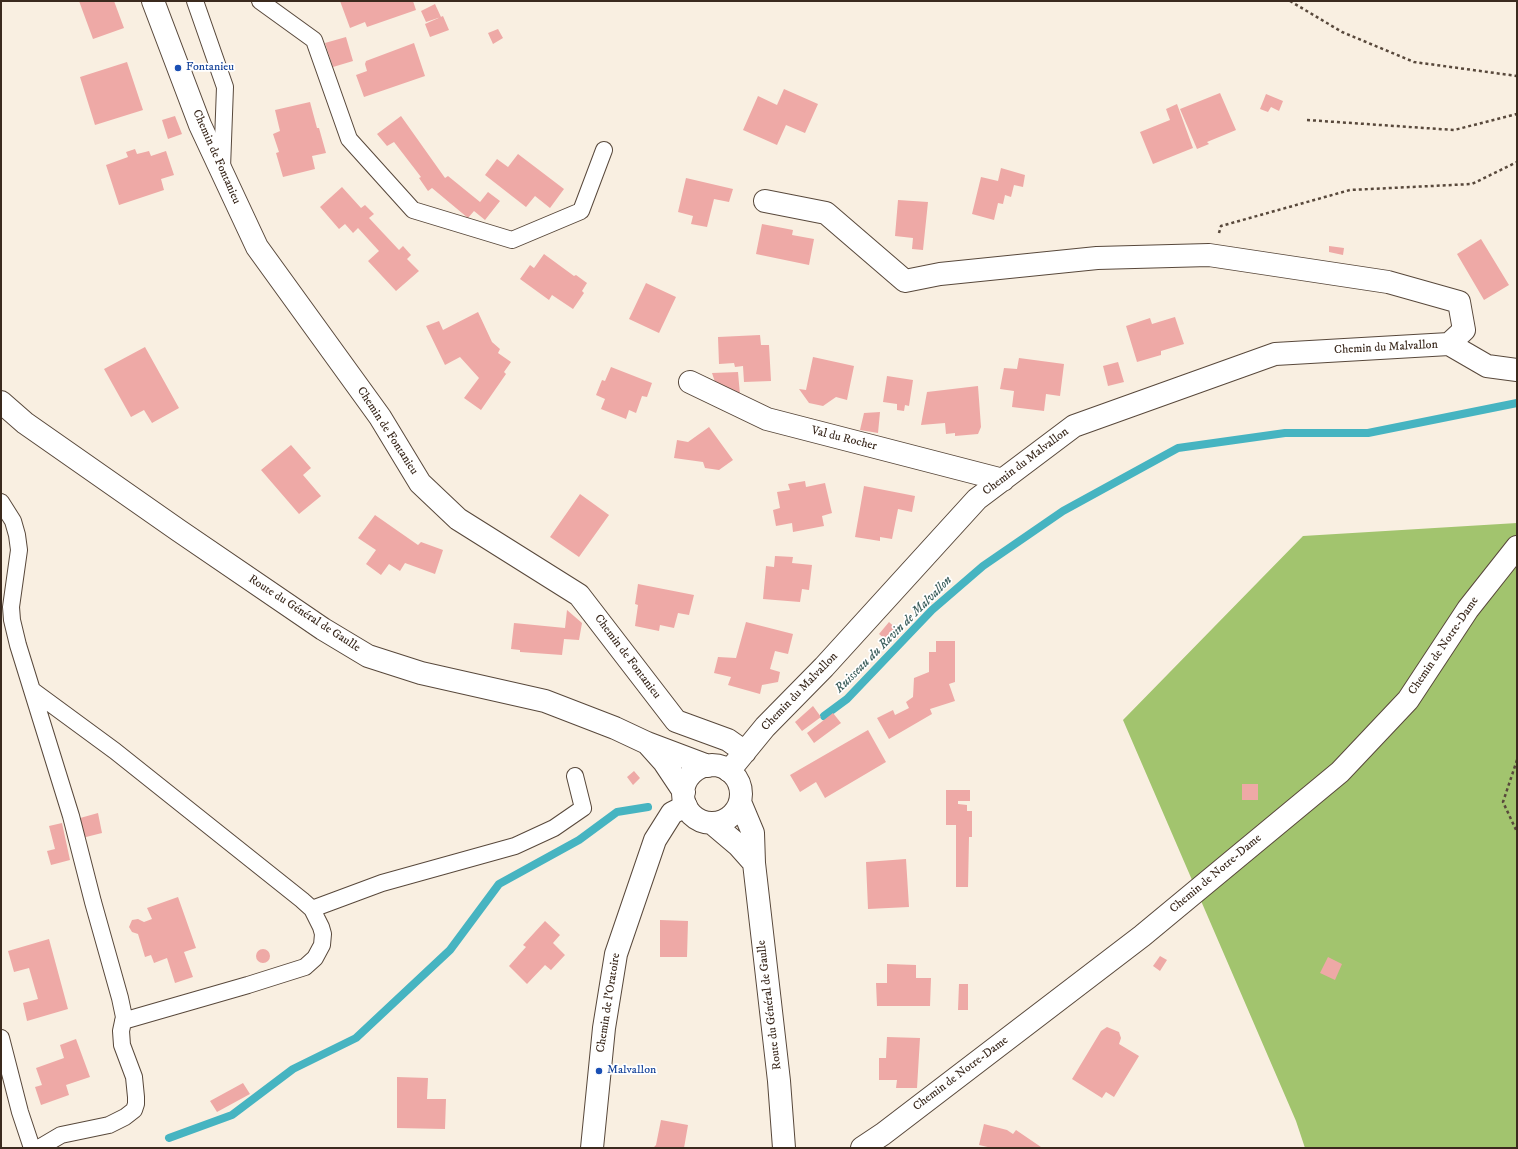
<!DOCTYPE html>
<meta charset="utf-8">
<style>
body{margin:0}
#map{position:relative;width:1518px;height:1149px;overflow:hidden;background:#f9efe1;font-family:"IM FELL DW Pica",serif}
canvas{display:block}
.frame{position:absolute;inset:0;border:2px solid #3b2a1e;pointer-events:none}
</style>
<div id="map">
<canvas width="1518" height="1149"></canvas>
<div class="frame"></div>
</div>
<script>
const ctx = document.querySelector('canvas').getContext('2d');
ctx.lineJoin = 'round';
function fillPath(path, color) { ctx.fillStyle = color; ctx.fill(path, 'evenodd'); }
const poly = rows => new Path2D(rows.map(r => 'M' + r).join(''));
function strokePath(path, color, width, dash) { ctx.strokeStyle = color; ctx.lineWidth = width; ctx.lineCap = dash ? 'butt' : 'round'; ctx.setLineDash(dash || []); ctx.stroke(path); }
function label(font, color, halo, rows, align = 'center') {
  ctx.font = font + ' "IM FELL DW Pica",serif'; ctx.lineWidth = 3.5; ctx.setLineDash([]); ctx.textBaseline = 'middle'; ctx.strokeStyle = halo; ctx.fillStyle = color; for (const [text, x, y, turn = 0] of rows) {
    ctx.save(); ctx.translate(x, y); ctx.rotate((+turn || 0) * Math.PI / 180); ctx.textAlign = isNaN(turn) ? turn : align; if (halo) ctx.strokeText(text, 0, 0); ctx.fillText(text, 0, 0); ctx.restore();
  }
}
const green = poly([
 [1517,523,1517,1148,1305,1148,1296,1121,1123,720,1303,536]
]);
const stream = poly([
 [824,716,847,699,932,610,983,566,1063,511,1178,448,1285,433,1368,433,1517,403],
 [169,1138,232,1115,293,1069,356,1038,450,950,499,884,579,840,617,812,648,807]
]);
const building = poly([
 [79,1,114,1,124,28,93,39],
 [340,1,413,1,416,10,367,27,365,22,350,28],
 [435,4,441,17,426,22,421,11],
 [443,16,449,30,430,37,425,24],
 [498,29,503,38,493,44,488,33],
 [346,37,353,61,333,67,325,43],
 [414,43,425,76,364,97,356,75,367,71,365,64,366,61],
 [127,62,143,110,95,125,80,77],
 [784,89,818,104,805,133,786,125,777,145,743,130,758,96,777,105],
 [1220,93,1236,130,1207,142,1209,144,1197,149,1180,109],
 [1266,94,1283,101,1279,111,1271,107,1268,112,1260,109],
 [310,102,317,128,319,128,326,153,312,156,315,169,283,177,276,153,279,152,273,134,280,131,275,110],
 [1177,104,1193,148,1153,164,1140,132,1170,120,1166,109],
 [175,116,182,134,168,139,162,120],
 [401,116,445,178,448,176,480,202,488,192,500,201,485,220,474,211,468,218,432,188,428,191,419,178,421,177,394,142,387,146,377,134],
 [135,149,137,154,149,151,151,156,166,151,174,175,161,179,164,190,119,205,106,165,128,157,126,152],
 [518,154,564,189,550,208,535,196,526,207,485,175,497,159,508,167],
 [1001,168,1025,175,1023,187,1014,185,1011,197,1005,195,1003,204,998,203,994,220,972,214,981,177,998,181],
 [686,178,733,189,729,202,714,199,707,227,691,224,693,216,678,212],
 [342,187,361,208,365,205,374,214,369,218,399,250,403,246,411,255,407,259,419,271,396,291,368,261,379,251,358,228,353,233,345,224,339,229,320,207],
 [898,200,928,202,923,250,912,249,913,238,895,236],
 [762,224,793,230,792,235,814,239,809,265,756,254],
 [1481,239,1509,285,1484,300,1457,254],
 [1329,246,1344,248,1343,255,1329,252],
 [544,254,574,276,576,275,587,283,582,291,584,293,573,309,552,295,549,300,520,279,530,265,534,268],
 [646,283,676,297,659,333,629,319],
 [478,312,492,342,500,349,498,353,511,362,504,372,506,374,481,410,464,398,479,378,460,357,445,365,426,326,439,321,443,330],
 [1175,317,1184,344,1161,351,1161,355,1137,362,1126,326,1150,318,1152,324],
 [760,335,761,345,769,345,771,381,744,382,743,366,735,367,734,363,719,364,718,337],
 [145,347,179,408,152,423,144,410,131,417,104,369],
 [813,357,854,366,847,400,836,397,823,406,809,403,799,389,806,390],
 [1019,358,1064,364,1060,396,1046,394,1044,411,1012,407,1014,391,1000,389,1004,368,1017,369],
 [1118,362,1124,382,1108,386,1103,366],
 [611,367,652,383,647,397,642,396,636,413,629,410,626,419,601,409,605,399,596,395,602,380,605,381],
 [738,372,740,395,717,388,712,373],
 [887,376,913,380,909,406,905,405,904,411,897,410,897,404,883,402],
 [978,386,981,427,978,434,955,436,955,433,946,434,945,423,921,425,927,392],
 [880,412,878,433,860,430,864,413],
 [709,427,733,460,719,470,705,468,703,462,674,458,677,440,688,442],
 [291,445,311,468,303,475,321,496,299,514,261,470],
 [805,481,806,487,825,483,832,513,822,516,824,526,793,532,792,523,776,526,773,510,780,508,777,492,790,490,788,484],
 [864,486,915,496,912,512,898,509,892,539,880,537,880,541,855,537],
 [580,494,609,515,579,557,550,537],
 [375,515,418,545,421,542,443,550,435,574,405,563,400,571,389,564,381,575,366,564,376,550,358,538],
 [775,556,793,557,792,563,812,565,809,590,802,589,800,602,763,599,766,566,774,567],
 [638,584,694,595,689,615,678,613,674,628,660,625,659,631,635,626,638,605,635,604],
 [567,610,582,623,579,640,564,639,562,655,520,652,520,650,511,649,514,623,565,628],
 [746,622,793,634,788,654,775,651,770,669,780,672,778,682,762,685,760,694,728,685,731,677,714,673,718,657,736,658],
 [889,622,901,633,896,640,890,636,886,640,879,634],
 [936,641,955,641,955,682,949,684,955,701,930,709,932,714,889,739,877,718,893,710,895,715,909,708,906,702,913,697,914,678,929,672,929,652,936,652],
 [813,706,821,717,802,731,795,722],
 [833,713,841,723,814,743,807,733],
 [868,730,886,762,825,798,816,782,800,792,790,775],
 [634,771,640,778,633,785,627,777],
 [1242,784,1258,784,1258,800,1242,800],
 [946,790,970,790,970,801,958,801,958,804,967,805,967,811,972,811,972,837,969,837,968,887,956,887,956,825,946,825],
 [98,813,102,833,78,839,73,820],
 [62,823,70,860,51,865,47,851,55,849,49,826],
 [906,859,909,907,868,909,866,862],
 [178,897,196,948,184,952,193,977,175,983,167,958,154,963,151,955,145,957,138,934,132,932,129,927,132,920,138,919,144,922,152,919,147,908],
 [660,920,688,921,687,957,660,957],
 [545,921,560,935,553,943,565,955,551,970,545,965,527,984,509,966,526,947,523,945],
 [49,939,68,1009,27,1021,23,1003,38,999,29,968,14,972,8,951],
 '256 956a7 7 0 1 1 14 0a7 7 0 1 1-14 0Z',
 [1160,956,1167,960,1160,971,1153,966],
 [1328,957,1342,964,1335,980,1320,973],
 [887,964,916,965,916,978,931,978,930,1006,877,1006,876,983,887,983],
 [959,984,968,984,968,1010,958,1010],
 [1107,1027,1119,1032,1121,1038,1119,1044,1139,1056,1114,1097,1106,1092,1102,1098,1072,1079,1101,1031],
 [887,1037,920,1038,917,1088,896,1088,897,1080,879,1080,879,1058,886,1058],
 [76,1039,90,1077,66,1085,69,1095,41,1105,35,1087,42,1085,36,1068,64,1058,60,1045],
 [397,1077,428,1078,427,1099,446,1099,445,1129,397,1128],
 [243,1083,250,1094,217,1112,210,1101],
 [661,1120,688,1125,684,1148,653,1148,656,1145],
 [984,1124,1007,1130,1013,1134,1016,1130,1041,1147,992,1148,979,1145]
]);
const path = poly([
 [1290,1,1342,32,1414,62,1517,76],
 [1307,120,1454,130,1517,114],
 [1219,233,1221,226,1350,190,1472,184,1517,162],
 [1517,760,1503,802,1517,832]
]);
const service = poly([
 [195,1,225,87,222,168],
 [260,1,314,40,349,139,413,210,512,240,581,211,604,150],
 [1,502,13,521,17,535,19,550,11,607,12,620,18,645,71,816,93,902,120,998,124,1017,121,1031,122,1045,134,1077,136,1097,136,1104,134,1110,125,1117,109,1125,61,1135,39,1148],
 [32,690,115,751,302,900,312,909,321,927,323,934,322,945,315,958,305,967,248,985,123,1021],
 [312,909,382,883,515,846,554,828,583,808,575,776],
 [1,1038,20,1112,32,1148]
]);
const minor = poly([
 [153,1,200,125,257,247,380,417,420,483,458,519,579,595,676,721,728,740,745,752],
 [1449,344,1487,366,1517,370],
 [690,382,767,419,1003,480],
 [729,771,765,727,824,667,977,499,1074,426,1275,354,1449,344,1464,330,1459,302,1388,282,1209,255,1097,258,940,274,905,281,826,213,765,201],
 [592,1148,604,1028,616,954,655,840,672,813,686,806],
 [862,1148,883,1134,1142,936,1340,772,1408,700,1468,609,1517,547]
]);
const tertiary = poly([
 [1,402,25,423,178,530,323,629,368,656,421,673,545,701,615,728,647,743,708,766],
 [647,743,664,762,684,792],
 '683 794a29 29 0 1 1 58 0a29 29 0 1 1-58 0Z',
 [740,802,753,833,754,863,779,1081,784,1148],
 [712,823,738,845,754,863]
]);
const markers = [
 [178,68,4,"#1a4fb4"],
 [599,1071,4,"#1a4fb4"]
];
const transitNames = [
 ["Fontanieu",186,68],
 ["Malvallon",607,1071]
];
const streetNames = [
 ["Chemin de Fontanieu",216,157,66],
 ["Chemin du Malvallon",1386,348,-3],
 ["Chemin de Fontanieu",387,431,57],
 ["Val du Rocher",844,439,14],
 ["Chemin du Malvallon",1026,462,-37],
 ["Route du Général de Gaulle",304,614,33],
 ["Chemin de Notre-Dame",1444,646,-56],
 ["Chemin de Fontanieu",627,657,53],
 ["Chemin du Malvallon",800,692,-46],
 ["Chemin de Notre-Dame",1216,874,-40],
 ["Chemin de l'Oratoire",609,1003,-81],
 ["Route du Général de Gaulle",770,1005,-97],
 ["Chemin de Notre-Dame",961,1074,-37]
];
const waterNames = [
 ["Ruisseau du Ravin de Malvallon",894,635,-45]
];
fillPath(green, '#a2c46e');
strokePath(stream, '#46b4c1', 8);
fillPath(building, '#eea9a6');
strokePath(service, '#58483b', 18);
strokePath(minor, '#58483b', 24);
strokePath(tertiary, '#58483b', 24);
strokePath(path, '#58483b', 2.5, [3, 3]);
strokePath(service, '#fff', 16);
strokePath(minor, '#fff', 22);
strokePath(tertiary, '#fff', 22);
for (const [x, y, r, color] of markers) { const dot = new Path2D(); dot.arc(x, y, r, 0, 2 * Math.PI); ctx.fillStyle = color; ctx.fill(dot); strokePath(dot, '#fff', 1.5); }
label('12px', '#164399', '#fff', transitNames, 'left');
label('12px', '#3b2a1e', '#fff', streetNames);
label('italic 13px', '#3f615f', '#fff', waterNames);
</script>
